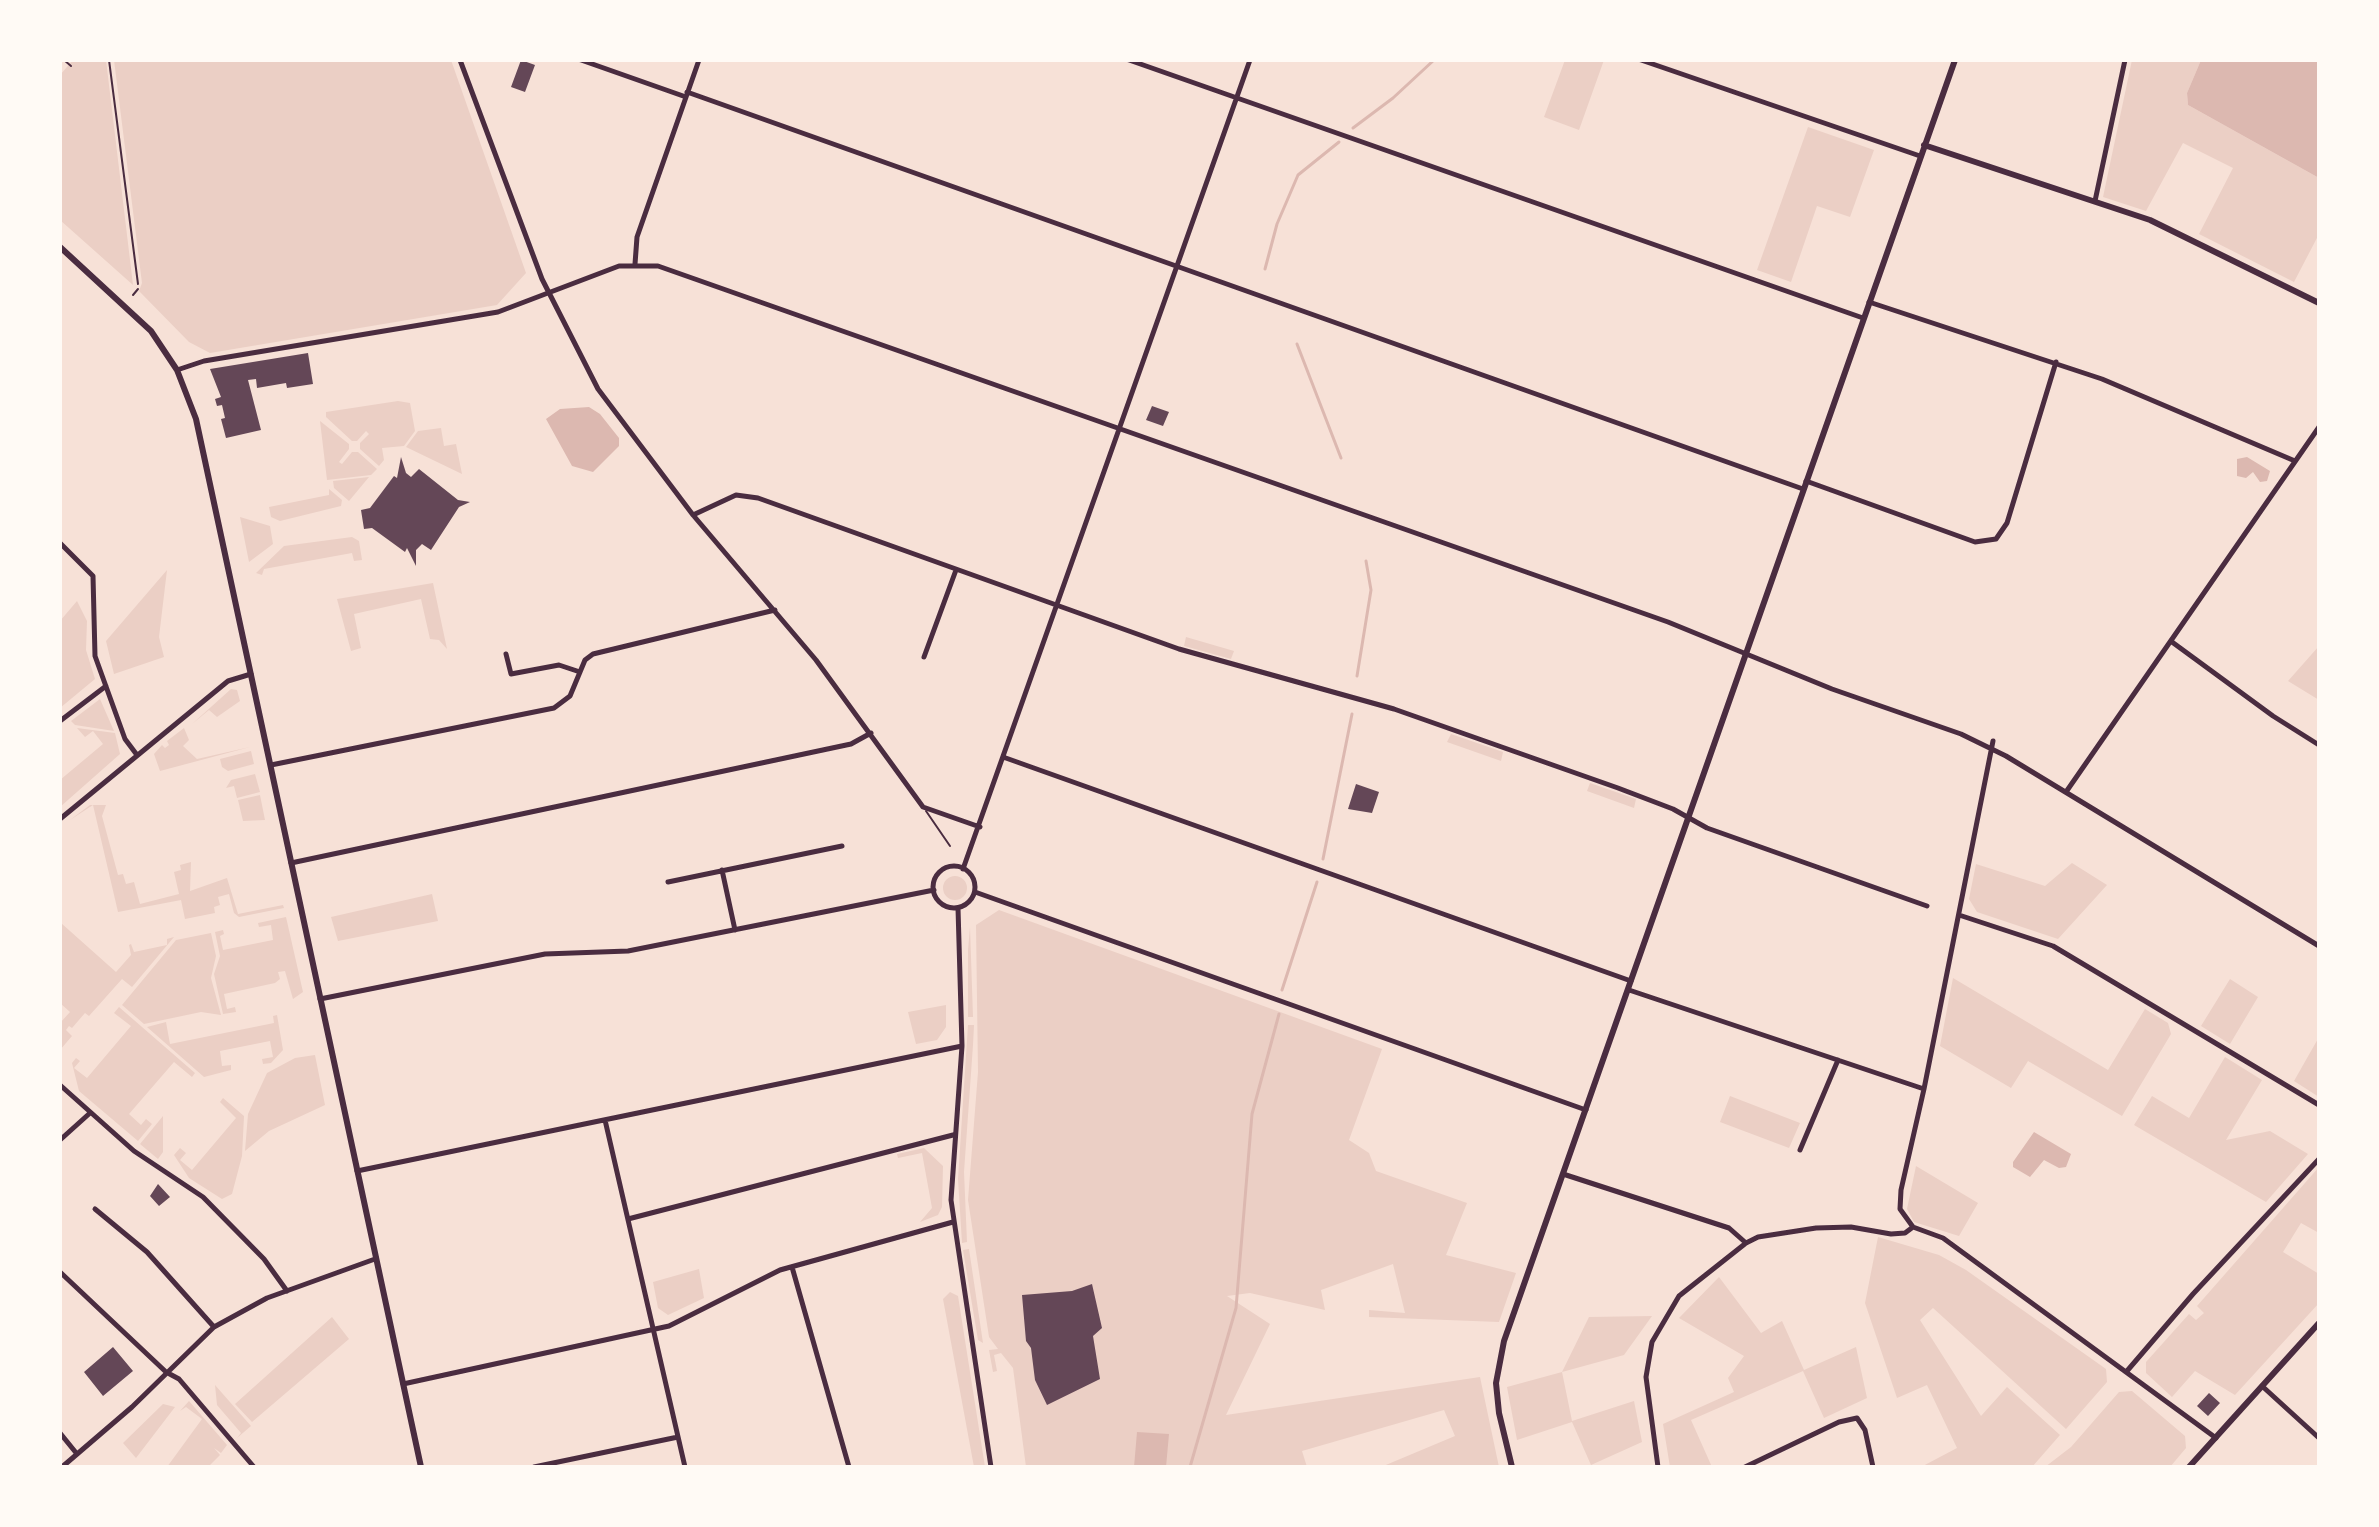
<!DOCTYPE html>
<style>
body{margin:0}
#map{position:relative;width:2379px;height:1527px;overflow:hidden;background:#f7e1d7;font-family:Overpass,sans-serif}
canvas{display:block}
.frame{position:absolute;inset:0;border:62px solid #fffaf5;pointer-events:none}
</style>
<div id="map">
<canvas width="2379" height="1527"></canvas>
<div class="frame"></div>
</div>
<script>
const ctx = document.querySelector('canvas').getContext('2d');
ctx.lineJoin = 'round';
function fillPath(path, color) { ctx.fillStyle = color; ctx.fill(path, 'evenodd'); }
const poly = rows => new Path2D(rows.map(r => 'M' + r).join(''));
function strokePath(path, color, width, dash) { ctx.strokeStyle = color; ctx.lineWidth = width; ctx.lineCap = dash ? 'butt' : 'round'; ctx.setLineDash(dash || []); ctx.stroke(path); }
const green = poly([
 [73,60,106,60,133,285,60,220,60,75],
 [114,60,451,60,526,273,497,305,210,353,189,342,139,291,142,283],
 [1565,60,1604,60,1579,130,1544,117],
 [2132,60,2201,60,2187,93,2188,105,2319,178,2319,234,2294,282,2199,234,2233,168,2183,143,2146,211,2103,197],
 [1808,127,1874,150,1850,217,1817,206,1791,282,1757,270],
 [398,401,410,403,415,431,404,446,382,448,384,460,379,466,360,449,360,443,369,434,366,431,357,441,352,441,326,417,326,412],
 [320,421,349,444,349,449,339,462,342,464,352,452,358,452,377,469,371,475,327,480],
 [441,428,444,446,456,444,462,474,406,447,418,431],
 [369,477,349,501,334,488,333,481],
 [329,489,342,500,341,506,280,521,271,517,269,507,329,495],
 [240,517,270,526,273,544,249,562],
 [352,537,359,541,362,560,354,561,352,553,264,569,262,575,256,573,284,546],
 [167,570,159,637,164,657,114,674,106,641],
 [433,583,447,649,439,640,430,639,421,599,354,614,361,648,351,651,337,599],
 [77,601,87,621,86,650,95,679,60,708,60,621],
 [1186,637,1234,651,1231,659,1184,646],
 [2319,646,2319,700,2288,681],
 [231,689,237,690,240,701,217,717,209,710,192,724],
 [100,699,114,731,75,725,71,721],
 [77,728,115,733,120,754,60,807,60,780,103,744,93,731,85,737],
 [184,728,189,740,183,746,197,759,250,747,160,771,154,754,162,745,165,748,169,745,167,741],
 [1451,734,1503,752,1501,761,1447,742],
 [251,751,254,764,228,771,222,767,220,759],
 [255,774,260,792,237,798,234,786,226,788,231,780],
 [1590,783,1636,799,1634,808,1587,791],
 [260,795,265,820,243,821,238,800],
 [90,805,106,805,102,816,118,875,123,874,126,884,134,882,140,904,179,894,174,872,181,870,180,865,191,862,190,891,227,878,238,914,283,905,284,908,239,917,234,913,229,894,218,897,220,905,214,907,215,913,185,919,181,900,118,912,93,805,70,820],
 [2072,863,2107,885,2058,939,1977,912,1969,899,1976,864,2045,886],
 '943 888a12 12 0 1 1 24 0a12 12 0 1 1-24 0Z',
 [432,894,438,921,338,941,331,917],
 [999,910,1382,1049,1349,1140,1369,1153,1376,1171,1467,1203,1446,1255,1516,1273,1499,1322,1369,1317,1369,1310,1405,1313,1393,1264,1321,1290,1325,1310,1250,1293,1227,1296,1270,1324,1226,1415,1480,1377,1499,1467,1381,1467,1455,1436,1444,1410,1302,1451,1307,1467,1026,1467,1013,1368,1001,1353,994,1355,997,1371,993,1372,989,1350,998,1349,989,1337,968,1200,978,1072,976,925],
 [286,917,303,992,293,999,285,971,278,972,280,979,275,983,224,994,227,1009,235,1007,236,1012,223,1014,214,974,220,956,215,932,223,930,224,934,220,936,223,950,273,940,271,925,259,927,258,923],
 [61,923,116,972,131,955,129,945,131,944,134,952,167,945,167,939,174,937,132,987,122,979,89,1016,85,1013,72,1028,69,1026,66,1030,72,1036,60,1050,60,1023,70,1012,60,1003],
 [970,927,973,1017,968,1017,968,950],
 [211,933,216,956,211,978,221,1015,201,1012,144,1024,122,1005,176,940],
 [1953,978,2108,1070,2145,1009,2168,1023,2171,1034,2122,1116,2028,1061,2011,1088,1940,1046],
 [2230,979,2258,997,2230,1044,2201,1026],
 [946,1005,946,1027,937,1040,916,1044,908,1012],
 [119,1007,195,1073,192,1077,174,1062,129,1114,141,1125,146,1119,152,1124,138,1141,79,1091,72,1063,76,1058,80,1061,74,1068,87,1078,131,1026,114,1013],
 [277,1015,283,1050,271,1063,263,1064,262,1059,273,1057,270,1041,220,1051,222,1066,231,1065,231,1070,204,1077,147,1027,166,1022,170,1044,274,1023,273,1016],
 [968,1025,974,1025,973,1045,964,1172,967,1242,962,1243,958,1179],
 [2319,1037,2319,1097,2294,1081],
 [315,1055,325,1105,269,1131,245,1151,248,1114,267,1073,295,1058],
 [2225,1057,2262,1080,2226,1140,2270,1131,2308,1154,2266,1202,2134,1125,2152,1096,2189,1118],
 [1730,1096,1800,1123,1789,1148,1720,1122],
 [223,1098,244,1116,242,1156,232,1194,222,1199,189,1178,174,1155,180,1148,186,1153,180,1160,192,1170,236,1118,220,1102],
 [163,1116,163,1152,158,1159,140,1144],
 [924,1148,943,1166,942,1207,938,1215,920,1222,932,1208,922,1153,898,1158,897,1154],
 [1916,1166,1978,1203,1959,1236,1914,1222,1907,1209],
 [2319,1167,2319,1233,2301,1223,2283,1252,2319,1274,2319,1303,2235,1395,2195,1371,2172,1397,2146,1373,2146,1362,2189,1314,2196,1320,2204,1313,2197,1306],
 [1878,1237,1939,1255,1966,1270,2106,1369,2107,1382,2066,1429,1933,1308,1920,1320,1981,1416,2007,1387,2060,1435,2032,1467,1921,1467,1957,1448,1927,1385,1897,1398,1865,1303],
 [969,1249,983,1343,978,1340,963,1250],
 [699,1269,704,1298,668,1315,658,1308,653,1282],
 [1719,1277,1761,1333,1782,1321,1804,1370,1856,1347,1867,1398,1824,1418,1803,1371,1691,1420,1712,1467,1670,1467,1663,1424,1734,1392,1728,1378,1744,1356,1679,1318],
 [950,1292,958,1296,985,1467,974,1467,943,1299],
 [1652,1316,1624,1355,1562,1372,1572,1421,1634,1401,1642,1442,1591,1465,1572,1422,1517,1440,1507,1387,1562,1372,1589,1317],
 [332,1317,349,1339,252,1422,235,1404],
 [215,1385,251,1426,237,1438,241,1433,217,1405],
 [2132,1391,2185,1436,2186,1448,2170,1467,2045,1467,2071,1447,2119,1392],
 [189,1401,227,1445,221,1453,214,1448,220,1455,208,1467,167,1467,202,1419,186,1407,180,1411],
 [163,1404,175,1407,136,1458,123,1443]
]);
const water = poly([
 [2201,60,2319,60,2319,178,2188,105,2187,93],
 [589,407,600,414,619,438,619,446,593,472,572,466,546,419,560,409],
 [2247,457,2270,471,2267,481,2260,482,2253,472,2246,478,2237,476,2237,459],
 [2034,1132,2071,1154,2066,1167,2059,1168,2044,1160,2030,1177,2013,1167,2013,1162],
 [1137,1432,1169,1434,1166,1467,1134,1467]
]);
const stream = poly([
 [1353,128,1393,98,1434,60],
 [1265,269,1277,224,1298,175,1339,142],
 [1297,344,1341,458],
 [1357,676,1371,590,1366,561],
 [1323,859,1352,714],
 [1282,990,1317,882],
 [1190,1467,1236,1308,1252,1114,1279,1014]
]);
const building = poly([
 [521,60,535,65,525,92,511,87],
 [308,353,313,384,287,388,286,383,257,388,256,379,248,380,261,430,226,438,221,419,225,418,222,405,217,406,215,399,221,397,210,369],
 [1152,406,1169,412,1163,426,1146,420],
 [401,457,406,473,411,477,419,469,458,500,470,502,459,507,431,550,422,544,416,550,416,566,407,548,405,552,372,528,364,529,361,510,370,508,394,476,397,478],
 [1356,784,1379,792,1372,813,1348,809],
 [158,1184,170,1197,159,1206,150,1196],
 [1092,1284,1102,1328,1093,1336,1100,1379,1047,1405,1035,1380,1031,1348,1026,1341,1022,1295,1072,1291],
 [113,1347,133,1371,103,1396,84,1372],
 [2209,1393,2220,1403,2208,1416,2197,1406]
]);
const path = poly([
 [109,60,138,284]
]);
const service = poly([
 [64,60,71,66],
 [133,295,138,289],
 [926,811,950,846]
]);
const minor = poly([
 [460,60,542,279,598,389,693,515,816,660,923,807,980,827],
 [581,60,686,97],
 [1129,60,1863,318],
 [1641,60,1920,156],
 [687,92,1803,489],
 [2095,201,2125,60],
 [635,264,637,237,699,60],
 [1869,302,2102,379,2295,461],
 [177,370,204,361,498,312,619,266,658,266,1668,622,1832,689,1961,734,2006,756,2319,946],
 [1806,481,1975,542,1996,539,2007,523,2056,362],
 [693,515,736,495,758,498,1179,649,1394,709,1618,788,1673,809,1707,828,1927,906],
 [60,543,93,576,95,656,125,739,137,755],
 [2172,642,2273,716,2319,745],
 [506,654,511,674,559,665,580,672],
 [924,657,956,570],
 [60,721,106,686],
 [1003,757,1631,981],
 [271,765,554,708,570,696,585,660,593,654,775,610],
 [2066,792,2319,427],
 [60,819,228,681,251,674],
 [291,863,851,744,871,733],
 '933 887a21 21 0 1 1 42 0a21 21 0 1 1-42 0Z',
 [963,869,1250,60],
 [722,870,735,930],
 [668,882,842,846],
 [975,892,1586,1110],
 [958,908,962,1046,951,1200,991,1467],
 [1959,915,2053,946,2319,1105],
 [1629,990,1924,1089],
 [320,999,545,954,628,951,934,890],
 [60,1085,134,1151,203,1197,264,1259,287,1291],
 [605,1120,685,1467],
 [60,1140,90,1113],
 [1800,1150,1838,1060],
 [357,1171,962,1046],
 [1563,1174,1729,1228,1746,1243],
 [95,1209,147,1252,214,1327],
 [628,1219,953,1135],
 [1913,1227,1900,1209,1901,1190,1924,1089,1993,741],
 [792,1267,849,1467],
 [60,1272,166,1372,179,1379,254,1467],
 [2127,1371,2193,1294,2319,1159],
 [403,1384,669,1326,780,1270,953,1222],
 [2262,1386,2319,1438],
 [60,1433,77,1454],
 [62,1467,132,1407,214,1327,267,1298,375,1259],
 [534,1467,678,1437],
 [1658,1467,1646,1377,1652,1342,1679,1296,1746,1243,1758,1237,1816,1228,1851,1227,1891,1234,1905,1233,1913,1227,1943,1238,2216,1438],
 [1745,1467,1839,1422,1857,1418,1865,1430,1873,1467]
]);
const tertiary = poly([
 [1924,145,2150,220,2319,303],
 [60,247,151,331,177,370,196,419,421,1467],
 [1512,1467,1499,1413,1496,1383,1504,1341,1955,60],
 [2189,1467,2319,1323]
]);
fillPath(green, '#ebcfc5');
fillPath(water, '#dcb8b0');
strokePath(stream, '#dcb8b0', 3);
fillPath(building, '#644757');
strokePath(path, '#4a2c40', 2);
strokePath(service, '#4a2c40', 2);
strokePath(minor, '#4a2c40', 5);
strokePath(tertiary, '#4a2c40', 6);
</script>
